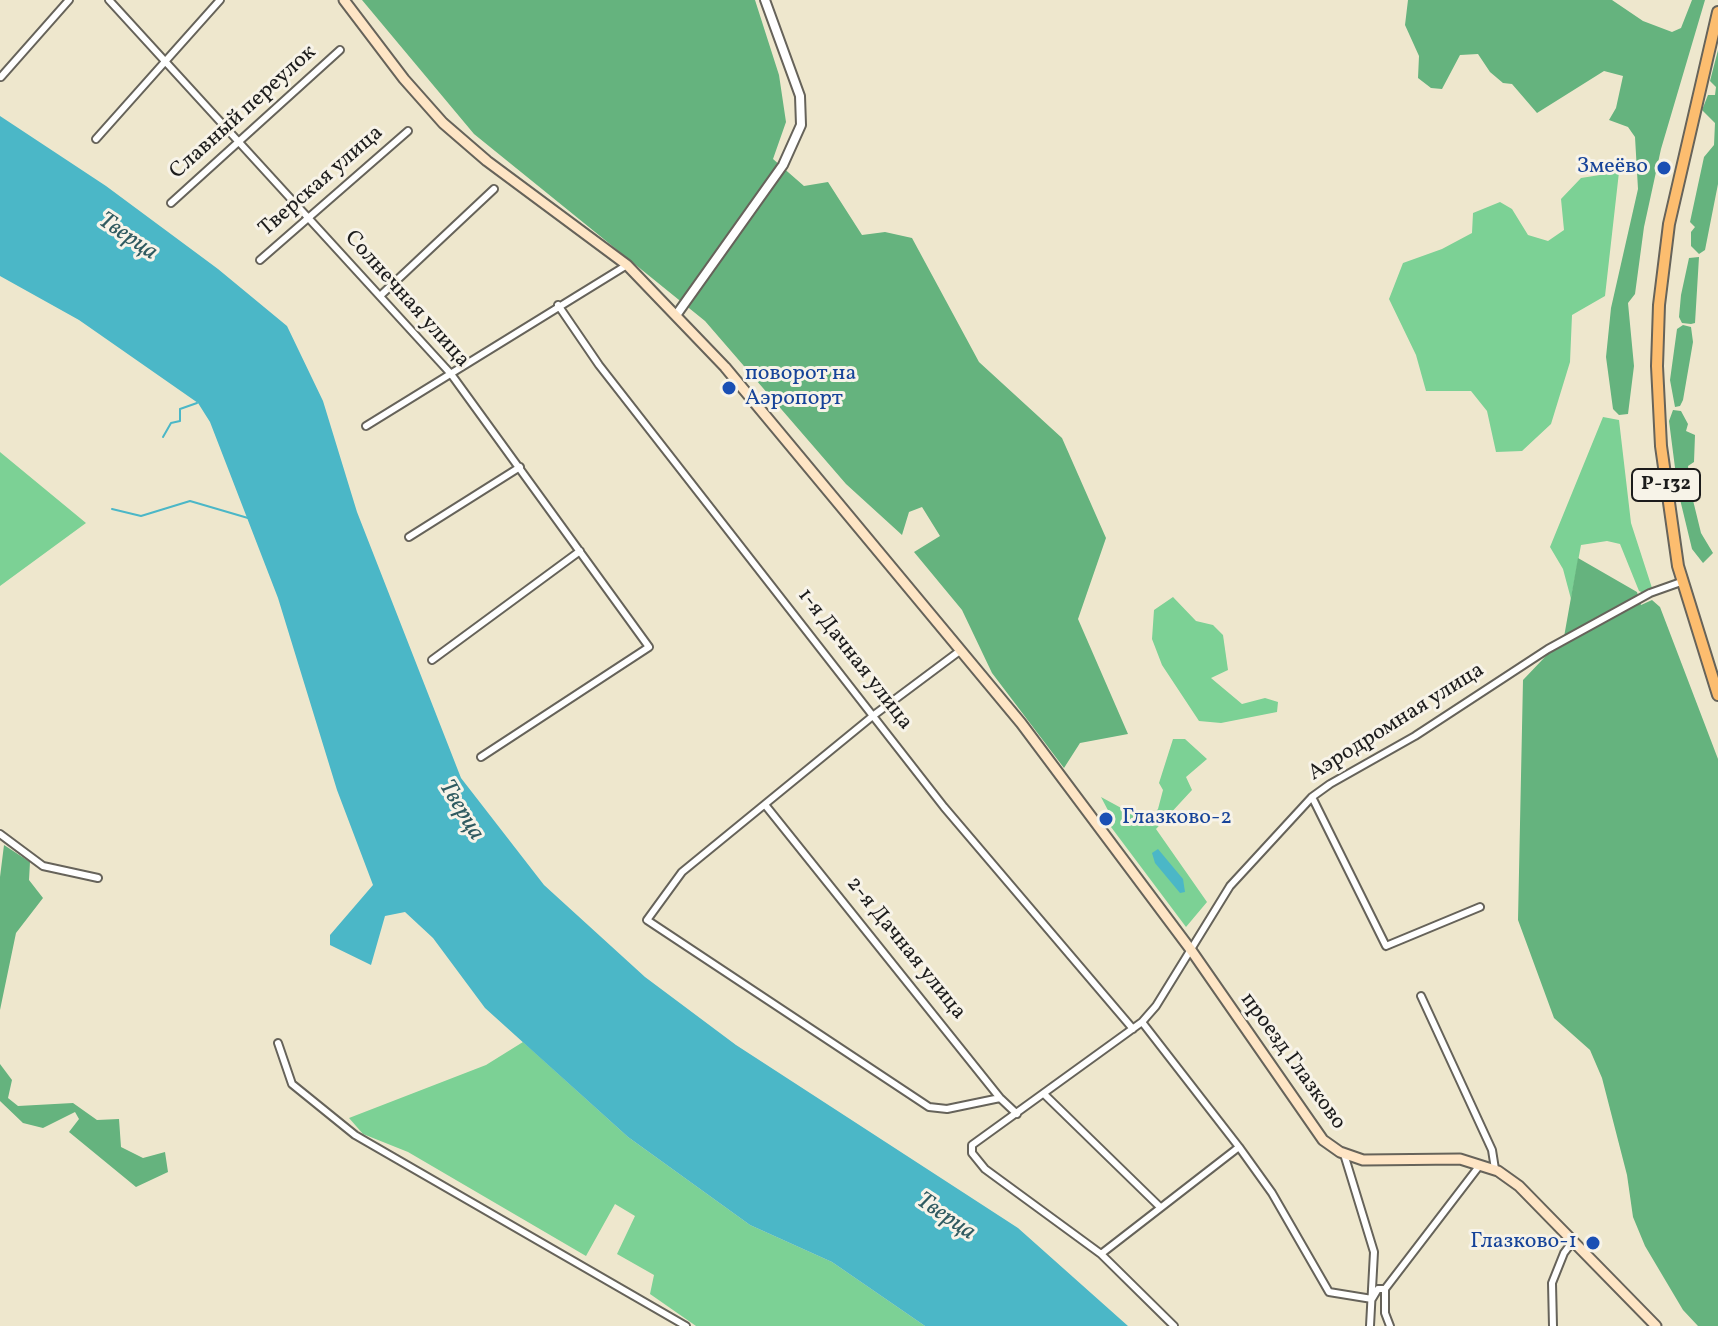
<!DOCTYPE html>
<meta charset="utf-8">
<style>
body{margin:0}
canvas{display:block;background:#eee7cd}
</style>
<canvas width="1718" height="1326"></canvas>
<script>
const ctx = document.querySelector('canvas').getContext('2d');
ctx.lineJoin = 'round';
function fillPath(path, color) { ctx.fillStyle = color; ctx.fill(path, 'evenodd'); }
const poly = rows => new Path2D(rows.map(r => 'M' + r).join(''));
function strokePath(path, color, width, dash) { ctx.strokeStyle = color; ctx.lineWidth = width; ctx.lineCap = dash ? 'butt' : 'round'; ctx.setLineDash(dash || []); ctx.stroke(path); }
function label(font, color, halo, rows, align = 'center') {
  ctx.font = font + ' Vollkorn,serif'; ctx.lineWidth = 6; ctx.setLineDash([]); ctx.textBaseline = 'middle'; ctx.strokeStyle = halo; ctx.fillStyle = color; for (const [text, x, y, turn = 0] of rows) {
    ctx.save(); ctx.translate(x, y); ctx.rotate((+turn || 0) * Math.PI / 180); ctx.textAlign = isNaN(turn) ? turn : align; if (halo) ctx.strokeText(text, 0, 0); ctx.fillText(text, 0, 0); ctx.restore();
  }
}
const green = poly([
 [1619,172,1605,296,1572,315,1570,362,1551,424,1522,451,1496,452,1487,411,1471,391,1426,391,1416,355,1389,299,1403,263,1442,249,1472,233,1473,213,1500,202,1512,209,1528,235,1548,241,1564,230,1561,199,1581,178],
 [1603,417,1619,420,1631,523,1652,588,1646,594,1639,591,1620,544,1607,541,1581,545,1571,599,1563,569,1550,547],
 [0,452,86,523,0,586],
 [1173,597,1196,621,1213,625,1223,635,1228,670,1211,678,1242,704,1265,698,1278,702,1277,712,1221,723,1199,721,1162,665,1152,639,1154,610],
 [1173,739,1185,739,1207,759,1186,777,1192,790,1156,829,1207,902,1186,927,1111,827,1112,818,1101,797,1147,822,1158,809,1163,790,1159,783],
 [523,1042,628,1137,750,1225,832,1262,925,1326,696,1326,650,1294,654,1275,617,1254,635,1216,615,1204,586,1256,408,1152,363,1134,349,1118,486,1065]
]);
const forest = poly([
 [362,0,755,0,779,75,786,122,773,159,804,186,828,182,862,235,885,232,912,238,979,362,1062,438,1106,538,1078,619,1128,734,1080,743,1064,768,992,673,962,610,914,552,940,536,922,507,909,512,902,535,846,484,705,321,474,134],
 [1408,0,1612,0,1643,21,1672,32,1681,28,1692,0,1705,0,1661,149,1644,227,1635,294,1628,303,1634,366,1628,414,1619,415,1613,409,1606,357,1611,308,1638,189,1635,137,1628,127,1609,120,1616,108,1623,76,1604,71,1537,113,1512,84,1503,83,1490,72,1478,54,1460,55,1442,89,1431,88,1418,78,1419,56,1405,25],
 [1718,50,1718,184,1705,250,1699,254,1691,246,1691,232,1695,227,1690,222,1704,157,1714,145,1715,123,1702,110,1708,95,1715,95,1716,87,1710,81],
 [1699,257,1695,323,1691,324,1682,323,1679,317,1681,295,1689,258],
 [1683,325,1691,327,1693,342,1683,400,1680,406,1675,407,1670,380,1677,329],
 [1673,410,1681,411,1688,424,1686,431,1695,435,1694,462,1688,466,1690,488,1701,533,1713,553,1703,563,1692,549,1678,491,1669,421],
 [1578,558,1637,592,1641,605,1652,600,1660,607,1718,759,1718,1326,1698,1326,1683,1310,1645,1246,1633,1217,1627,1175,1602,1078,1590,1050,1554,1018,1518,920,1523,680,1564,637],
 [4,845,30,862,29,880,43,898,16,933,0,1010,0,877],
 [0,1064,12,1080,8,1098,18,1106,73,1103,97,1120,119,1119,121,1147,143,1158,165,1152,168,1172,136,1187,69,1132,79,1119,75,1112,43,1128,23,1123,0,1101]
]);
const water = poly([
 [0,116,106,186,218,269,287,326,323,401,357,512,461,778,544,885,645,977,736,1045,1018,1228,1128,1326,925,1326,832,1262,750,1225,628,1137,485,1008,433,938,405,912,385,916,371,965,330,945,330,935,373,885,337,790,278,598,210,422,198,403,79,320,0,276],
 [1158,849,1183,879,1185,892,1180,893,1155,863,1152,853]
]);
const stream = poly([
 [163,437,171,423,180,421,180,409,197,403],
 [112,509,141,516,190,501,248,518]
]);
const minor = poly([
 [109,0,451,374,649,647,481,757],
 [1,77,69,0],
 [96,139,220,0],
 [171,203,340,50],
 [260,260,408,131],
 [380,296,494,189],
 [558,305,599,365,944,807,1133,1029],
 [366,426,627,265],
 [409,537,520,467],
 [961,650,874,715,682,872,647,920,929,1107,947,1109,1000,1098],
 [432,660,580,551],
 [1312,797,1386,946,1480,907],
 [766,806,1000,1098,1017,1114],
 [0,834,43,866,98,878],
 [1421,996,1492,1150,1495,1169],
 [1142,1022,1239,1147],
 [278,1043,292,1084,355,1135,686,1326],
 [1045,1095,1160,1207],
 [1344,1154,1374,1252,1370,1326],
 [1101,1254,1174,1326],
 [1385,1289,1480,1165],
 [1390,1326,1385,1313,1385,1289,1378,1289,1372,1299,1329,1292,1272,1193,1239,1147,1101,1254,985,1169,972,1153,972,1145,1142,1022,1156,1006,1230,886,1312,797,1330,784,1415,736,1548,649,1650,593,1681,582],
 [1553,1326,1552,1283,1564,1253,1573,1241]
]);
const tertiary = poly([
 [677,314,783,165,801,125,800,96,765,0]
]);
const secondary = poly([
 [344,0,404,79,443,123,487,161,627,265,725,367,1021,723,1191,950,1323,1140,1340,1152,1363,1160,1460,1159,1498,1171,1519,1186,1656,1326]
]);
const primary = poly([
 [1718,12,1669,224,1659,305,1657,366,1661,446,1678,566,1718,695]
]);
const markers = [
 [1664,168,8,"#1a4fb4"],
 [729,388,8,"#1a4fb4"],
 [1106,819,8,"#1a4fb4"],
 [1593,1243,8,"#1a4fb4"]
];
const shields = [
 [1666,485,68]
];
const shieldNames = [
 ["Р-132",1666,485]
];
const streetNames = [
 ["Славный переулок",244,113,-42],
 ["Тверская улица",322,182,-41],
 ["Солнечная улица",406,300,48],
 ["1-я Дачная улица",854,660,52],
 ["Аэродромная улица",1397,723,-32],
 ["2-я Дачная улица",905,949,51],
 ["проезд Глазково",1292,1062,54]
];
const transitNames = [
 ["Змеёво",1648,168],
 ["поворот на",745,375,"left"],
 ["Аэропорт",745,400,"left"],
 ["Глазково-2",1122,819,"left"],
 ["Глазково-1",1577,1243]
];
const waterNames = [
 ["Тверца",127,238,34],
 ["Тверца",460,811,59],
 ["Тверца",945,1218,34]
];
fillPath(green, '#7cd195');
fillPath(forest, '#65b37e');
fillPath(water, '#4bb7c7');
strokePath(stream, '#4bb7c7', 2);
strokePath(minor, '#66635a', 10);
strokePath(tertiary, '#66635a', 12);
strokePath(secondary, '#66635a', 13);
strokePath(primary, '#66635a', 14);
strokePath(minor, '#fff', 6);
strokePath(tertiary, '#fff', 8);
strokePath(secondary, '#fee5c5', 9);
strokePath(primary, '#fcbd6f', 10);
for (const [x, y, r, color] of markers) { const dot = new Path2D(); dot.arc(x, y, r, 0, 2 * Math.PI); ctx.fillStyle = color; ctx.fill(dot); strokePath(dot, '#f7f3e8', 3); }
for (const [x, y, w] of shields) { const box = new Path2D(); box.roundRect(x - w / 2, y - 16, w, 32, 6); ctx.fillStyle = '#f7f3e8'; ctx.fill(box); strokePath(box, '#1c1c1c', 2); }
label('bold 20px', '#1c1c1c', null, shieldNames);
label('22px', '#1c1c1c', '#f7f3e8', streetNames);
label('22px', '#164399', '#f7f3e8', transitNames, 'right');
label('italic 24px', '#2f5a60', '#f7f3e8', waterNames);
</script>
